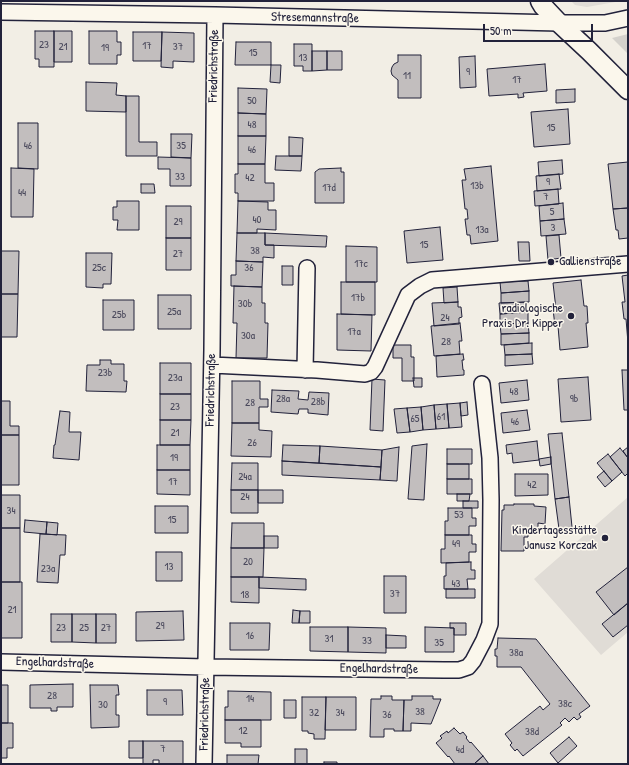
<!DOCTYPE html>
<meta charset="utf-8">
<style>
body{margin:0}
#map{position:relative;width:629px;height:765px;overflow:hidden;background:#f2eee5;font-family:"Patrick Hand",sans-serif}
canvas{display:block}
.frame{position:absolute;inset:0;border:2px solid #22223b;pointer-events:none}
.scale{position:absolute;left:483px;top:24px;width:110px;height:18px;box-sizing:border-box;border:2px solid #22223b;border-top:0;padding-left:5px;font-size:12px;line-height:14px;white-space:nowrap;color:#22223b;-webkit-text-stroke:3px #fbf7ec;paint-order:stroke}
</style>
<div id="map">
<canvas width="629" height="765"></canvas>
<div class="frame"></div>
<div class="scale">50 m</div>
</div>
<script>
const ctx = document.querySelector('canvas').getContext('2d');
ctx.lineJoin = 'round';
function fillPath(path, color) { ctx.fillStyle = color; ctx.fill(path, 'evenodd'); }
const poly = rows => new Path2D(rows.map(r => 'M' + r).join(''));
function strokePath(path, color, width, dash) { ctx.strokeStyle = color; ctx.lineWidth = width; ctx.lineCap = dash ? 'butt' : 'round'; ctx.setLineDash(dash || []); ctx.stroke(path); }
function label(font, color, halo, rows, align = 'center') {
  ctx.font = font + ' "Patrick Hand",sans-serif'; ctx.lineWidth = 3; ctx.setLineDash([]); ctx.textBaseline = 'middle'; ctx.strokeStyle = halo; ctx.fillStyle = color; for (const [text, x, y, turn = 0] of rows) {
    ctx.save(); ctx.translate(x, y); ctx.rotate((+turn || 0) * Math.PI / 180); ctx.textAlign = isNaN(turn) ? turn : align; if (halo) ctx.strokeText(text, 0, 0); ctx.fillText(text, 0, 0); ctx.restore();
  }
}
const built = poly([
 [571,1,621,1,587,7,575,5],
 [628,497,628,632,601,655,534,579]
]);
const green = poly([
 [628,34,628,54,612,38]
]);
const building = poly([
 [35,31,54,31,54,67,39,67,39,59,35,59,35,31],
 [54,31,72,31,72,62,54,62,54,31],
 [89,31,117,31,117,42,121,42,121,55,117,55,117,64,89,64,89,31],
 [133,32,162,32,161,61,133,61,133,32],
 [162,32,194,33,194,62,173,61,173,68,161,67,162,32],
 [236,42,271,42,271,65,235,65,236,42],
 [294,44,312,44,312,71,303,71,303,66,294,66,294,44],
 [312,51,327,51,327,70,312,71,312,51],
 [327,51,342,51,342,70,327,70,327,51],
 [398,55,421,55,421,98,398,98,398,80,392,75,391,71,392,67,394,64,398,62,398,55],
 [475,56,476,87,460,88,459,57,475,56],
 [545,64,547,91,523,93,524,97,518,98,518,94,489,96,487,69,545,64],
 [271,65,281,65,280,83,270,82,271,65],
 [86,82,117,83,116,95,126,96,126,112,86,111,86,82],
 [238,88,267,89,266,114,238,113,238,88],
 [575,89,575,102,556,103,556,90,575,89],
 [126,96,139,96,139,142,157,142,157,156,126,156,126,96],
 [568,109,570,144,534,147,531,112,568,109],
 [238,113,266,114,266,136,238,136,238,113],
 [18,123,38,123,38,169,18,168,18,123],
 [171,134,192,134,191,158,171,157,171,134],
 [238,136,266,136,265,164,238,164,238,136],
 [289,137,303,138,302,156,289,156,289,137],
 [276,156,302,156,301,171,275,170,276,156],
 [158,157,191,158,191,186,170,186,170,169,158,169,158,157],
 [562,160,563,174,539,176,538,162,562,160],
 [628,162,628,208,613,209,608,164,628,162],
 [238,164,265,164,265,183,274,183,274,201,238,201,238,193,235,193,235,174,238,174,238,164],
 [491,166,498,241,471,244,470,235,467,235,465,219,468,219,467,209,465,209,462,180,466,180,464,169,491,166],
 [11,168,34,169,33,217,11,217,11,168],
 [341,168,341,172,344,172,344,203,315,203,315,172,319,169,341,168],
 [559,174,561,189,537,191,536,176,559,174],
 [141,184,154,184,155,193,141,193,141,184],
 [558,189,559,204,535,206,534,191,558,189],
 [117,201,139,201,139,230,117,230,118,220,113,220,113,207,117,207,117,201],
 [238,201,268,202,268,210,276,210,276,230,257,229,257,233,237,233,238,201],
 [563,203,564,219,540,221,539,206,563,203],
 [166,206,191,206,191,238,166,238,166,206],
 [628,208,628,238,619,239,618,230,616,230,613,209,628,208],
 [564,219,566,234,541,236,540,221,564,219],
 [440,227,443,260,407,263,404,231,440,227],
 [237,233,265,233,265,245,274,245,274,258,263,257,263,262,236,261,237,233],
 [265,233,327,236,326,247,265,245,265,233],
 [559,235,561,258,548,260,546,236,559,235],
 [166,238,191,238,191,270,166,270,166,238],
 [518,242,529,242,530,261,519,261,518,242],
 [346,246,377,247,377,282,346,282,346,246],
 [1,251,19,251,18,294,1,294,1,251],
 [86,253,112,253,111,284,103,284,103,288,86,287,86,253],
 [554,259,554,264,549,264,548,260,554,259],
 [236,261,263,262,262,287,231,286,231,275,236,275,236,261],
 [282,266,293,266,293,285,282,285,282,266],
 [628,275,628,343,626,319,624,319,622,302,625,302,622,276,628,275],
 [581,280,584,306,587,306,588,323,586,323,588,347,560,350,558,326,555,326,553,309,556,309,553,283,581,280],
 [528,281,529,291,501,293,500,282,528,281],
 [341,282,375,282,375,315,341,314,341,282],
 [234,286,262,287,262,303,265,303,265,323,268,323,267,358,236,358,237,323,233,323,234,286],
 [457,287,458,302,444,303,443,288,457,287],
 [529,291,529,302,501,303,501,293,529,291],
 [1,294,18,294,17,337,1,337,1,294],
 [158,295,191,295,191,329,158,329,158,295],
 [103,300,134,300,134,330,103,330,103,300],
 [458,302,458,307,461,307,462,317,459,318,459,324,434,326,432,303,458,302],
 [527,302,528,312,500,314,499,303,527,302],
 [528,312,528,323,500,324,500,314,528,312],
 [337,314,372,315,371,351,337,350,337,314],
 [460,323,462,341,459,341,460,354,434,356,431,326,460,323],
 [528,323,529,333,501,334,500,324,528,323],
 [529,333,529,343,501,345,501,334,529,333],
 [532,343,532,354,505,355,504,345,532,343],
 [393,345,411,345,411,357,414,357,414,381,402,381,402,358,393,358,393,345],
 [463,354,464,360,462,360,463,370,464,370,464,375,437,377,436,356,463,354],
 [532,354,533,364,505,366,505,355,532,354],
 [100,360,111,360,111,364,124,364,124,381,127,381,126,392,86,391,87,365,100,365,100,360],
 [160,363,191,363,191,394,160,394,160,363],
 [622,370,628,370,628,410,624,410,622,370],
 [588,377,591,420,561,422,558,379,588,377],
 [413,378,422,378,422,387,414,387,413,378],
 [372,379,385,380,383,431,370,430,372,379],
 [527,380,529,400,501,403,499,383,527,380],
 [232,381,260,381,260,399,268,399,268,407,259,407,259,423,232,423,232,381],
 [272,390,299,391,298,399,308,400,309,392,329,393,328,415,308,413,308,409,299,409,298,414,271,412,272,390],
 [160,394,191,394,191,420,160,420,160,394],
 [1,401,10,401,10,426,19,426,19,435,1,435,1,401],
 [467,402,468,415,461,416,460,403,467,402],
 [460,403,462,427,449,428,447,404,460,403],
 [447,404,449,428,436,429,434,405,447,404],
 [434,405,436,429,423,430,421,407,434,405],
 [421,407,423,430,410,432,407,408,421,407],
 [407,408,410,432,397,433,394,409,407,408],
 [527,410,530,430,503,433,501,413,527,410],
 [60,411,70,412,69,432,81,432,79,460,53,458,54,445,55,445,60,411],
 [160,420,191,420,190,445,160,445,160,420],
 [232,423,259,423,259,430,272,431,271,457,231,456,232,423],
 [562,433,569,497,555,499,548,434,562,433],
 [1,435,19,435,19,485,1,485,1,435],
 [537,441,539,460,513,463,512,453,507,454,506,445,537,441],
 [427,444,424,500,408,499,412,446,427,444],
 [157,445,190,445,190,470,157,470,157,445],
 [283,445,320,446,319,463,282,461,283,445],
 [320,446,382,450,381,467,319,463,320,446],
 [399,447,397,481,380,480,382,450,399,447],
 [628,447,628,458,623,451,628,447],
 [620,448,628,458,628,473,625,476,610,457,620,448],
 [447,449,472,449,472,464,447,464,447,449],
 [608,454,622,472,612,481,597,463,608,454],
 [551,457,551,464,540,466,539,459,551,457],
 [282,461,381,467,380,480,282,475,282,461],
 [232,463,258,463,258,490,231,490,232,463],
 [447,464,469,464,469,479,447,479,447,464],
 [157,470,190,470,190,495,157,494,157,470],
 [604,471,612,481,605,487,597,477,604,471],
 [515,474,548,474,548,495,515,496,515,474],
 [447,479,472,479,472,494,447,494,447,479],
 [231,490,258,490,258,513,231,513,231,490],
 [258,490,283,490,283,503,258,503,258,490],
 [457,494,470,494,469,501,457,501,457,494],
 [1,495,20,495,20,528,1,528,1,495],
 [569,497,572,527,559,529,555,499,569,497],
 [463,501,478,501,478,508,463,508,463,501],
 [514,504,534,504,534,506,546,507,545,524,538,523,538,529,528,529,528,537,524,537,524,551,501,551,502,510,504,510,504,505,514,505,514,504],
 [155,506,188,506,188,533,155,533,155,506],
 [448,508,472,508,472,518,476,518,476,526,469,526,469,535,445,535,445,521,448,521,448,508],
 [25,520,47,522,46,534,24,532,25,520],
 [47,522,58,523,57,535,46,534,47,522],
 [232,523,264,523,264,548,231,548,232,523],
 [1,528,20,528,20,582,1,582,1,528],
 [40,534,66,535,65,555,60,555,58,583,37,582,40,534],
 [445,535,472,535,472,544,476,544,476,552,469,552,469,562,441,563,441,549,445,549,445,535],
 [264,536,278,536,278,548,264,548,264,536],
 [231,548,264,548,263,577,231,577,231,548],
 [156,552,182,552,182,581,156,581,156,552],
 [471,562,471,570,475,570,475,579,467,579,468,589,444,589,444,576,446,576,446,563,471,562],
 [628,567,628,603,614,615,596,592,628,567],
 [384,576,406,576,406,613,384,613,384,576],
 [231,577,259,577,259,603,231,602,231,577],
 [259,577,306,579,306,590,259,588,259,577],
 [1,582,22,582,22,638,1,638,1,582],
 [446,589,475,589,475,598,446,598,446,589],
 [628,603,628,625,613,637,602,624,628,603],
 [293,610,300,611,299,623,292,623,293,610],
 [183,611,184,640,136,641,136,612,183,611],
 [300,611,310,611,310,623,299,623,300,611],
 [51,614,72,614,72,642,51,642,51,614],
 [72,614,96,614,96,643,72,642,72,614],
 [96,614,116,614,116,643,96,643,96,614],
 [230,623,270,623,269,650,230,650,230,623],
 [450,623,466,623,466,635,454,635,454,628,450,628,450,623],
 [310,627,348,627,348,652,310,651,310,627],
 [348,627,386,628,386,653,348,652,348,627],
 [425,627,454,628,454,652,425,652,425,627],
 [386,635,406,636,406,648,386,648,386,635],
 [498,638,536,639,590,706,579,714,581,717,577,720,574,717,569,722,565,718,560,723,562,725,523,756,517,749,515,751,510,745,512,743,505,734,540,706,543,710,550,704,521,667,497,667,497,656,495,656,495,649,497,649,498,638],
 [73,684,73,707,57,707,57,711,51,711,51,708,30,708,30,685,73,684],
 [1,685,8,685,8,723,1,723,1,685],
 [90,685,118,685,119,695,116,695,116,715,119,715,119,727,91,728,90,685],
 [147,690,182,690,183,715,147,715,147,690],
 [228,691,271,692,271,720,225,720,225,707,228,707,228,691],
 [381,696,392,696,392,700,404,700,403,731,394,731,394,729,384,729,384,737,370,737,371,699,381,699,381,696],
 [412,696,433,696,433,699,441,699,431,724,411,723,411,731,403,731,404,700,412,700,412,696],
 [302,697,326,697,325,739,314,739,314,734,308,733,308,731,302,731,302,697],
 [326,697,356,697,356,730,325,730,326,697],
 [284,700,296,700,296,718,284,718,284,700],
 [225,720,261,720,261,747,241,747,241,743,225,743,225,720],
 [1,723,13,723,13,748,7,748,7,758,1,758,1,723],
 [454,728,460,734,463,732,467,737,466,738,470,743,471,742,483,756,474,764,455,764,449,756,448,757,436,743,442,738,440,736,447,731,448,733,454,728],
 [569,737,577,746,558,763,550,753,569,737],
 [129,741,143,741,143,758,129,758,129,741],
 [143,741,183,741,183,764,159,764,159,760,153,760,153,764,143,764,143,741],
 [295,749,307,749,307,764,295,764,295,749],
 [227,755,259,755,258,764,227,764,227,755],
 [483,756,489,764,474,764,483,756],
 [324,762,337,762,337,764,324,764,324,762]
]);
const minor = poly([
 [1,12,215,15,559,23,605,23,628,18],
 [212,365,317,370,365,374,371,372,375,367,408,295,420,286,432,280,628,264],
 [305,370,307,268],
 [1,662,206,667,444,670,459,670,468,667,473,661,484,640,490,624,491,500,490,458,482,384],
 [204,764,212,350,215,15]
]);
const major = poly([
 [540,1,543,6,559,23,589,51,628,90]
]);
const markers = [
 [551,262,4,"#22223b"],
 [571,316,4,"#22223b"],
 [605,538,4,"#22223b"]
];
const numberNames = [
 ["23",44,45],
 ["17",147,46],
 ["21",63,47],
 ["37",178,47],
 ["19",105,48],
 ["15",253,53],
 ["13",303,58],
 ["9",468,72],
 ["11",407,76],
 ["17",517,80],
 ["50",252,101],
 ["48",252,125],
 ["15",551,128],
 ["46",28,146],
 ["35",181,146],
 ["46",252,150],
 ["33",180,177],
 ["42",250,178],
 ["9",548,182],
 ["13b",477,186],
 ["17d",329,188],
 ["44",22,193],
 ["7",546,197],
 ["5",552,212],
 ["40",257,220],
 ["29",178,222],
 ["3",553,228],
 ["13a",482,230],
 ["15",424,245],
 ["38",255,251],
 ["27",178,254],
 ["17c",361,264],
 ["25c",99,268],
 ["36",249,268],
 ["17b",358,298],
 ["30b",245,304],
 ["25a",174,312],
 ["25b",119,315],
 ["24",445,318],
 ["17a",354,332],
 ["30a",248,336],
 ["28",446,342],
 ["23b",105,373],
 ["23a",175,378],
 ["48",514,392],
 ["28a",283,399],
 ["9b",574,399],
 ["28b",318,402],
 ["28",250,403],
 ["23",175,407],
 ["61",441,417],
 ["65",415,419],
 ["46",515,422],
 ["21",175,433],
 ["26",252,443],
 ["19",174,458],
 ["24a",245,477],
 ["17",173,482],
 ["42",532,485],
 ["24",245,497],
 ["34",11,511],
 ["53",459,515],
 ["15",172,520],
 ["49",456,544],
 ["20",248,562],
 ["13",169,567],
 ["23a",48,569],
 ["43",456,584],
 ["37",395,594],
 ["18",245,595],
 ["21",12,610],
 ["29",160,626],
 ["23",61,628],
 ["25",84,628],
 ["27",106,628],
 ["16",250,636],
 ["31",329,639],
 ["33",367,641],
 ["35",439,643],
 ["38a",516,653],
 ["28",52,696],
 ["14",250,699],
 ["9",165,702],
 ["38c",565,704],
 ["30",103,705],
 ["38",420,712],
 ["32",314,713],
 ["34",340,713],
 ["36",387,715],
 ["12",243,731],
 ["38d",532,732],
 ["7",163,749],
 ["4d",460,750]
];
const streetNames = [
 ["Stresemannstraße",315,18,1],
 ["Friedrichstraße",214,66,-89],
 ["Friedrichstraße",211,390,-89],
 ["Engelhardstraße",55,663,2],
 ["Engelhardstraße",379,669,1],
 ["Friedrichstraße",205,714,-89]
];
const poiNames = [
 ["Gallienstraße",559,262,"left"],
 ["radiologische",563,309],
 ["Praxis Dr. Kipper",563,324],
 ["Kindertagesstätte",597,531],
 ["Janusz Korczak",597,546]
];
fillPath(built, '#e0dcd6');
fillPath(green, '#d4d1cc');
fillPath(building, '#c2bebe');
strokePath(building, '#22223b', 1);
strokePath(minor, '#22223b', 18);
strokePath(major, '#22223b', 21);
strokePath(minor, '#fbf7ec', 15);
strokePath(major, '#fbf7ec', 18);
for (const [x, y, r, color] of markers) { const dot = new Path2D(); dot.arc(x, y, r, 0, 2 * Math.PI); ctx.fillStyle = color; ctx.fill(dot); strokePath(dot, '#fbf7ec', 1.5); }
label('11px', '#4a495c', null, numberNames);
label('13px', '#22223b', '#fbf7ec', streetNames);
label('13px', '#22223b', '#fbf7ec', poiNames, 'right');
</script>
